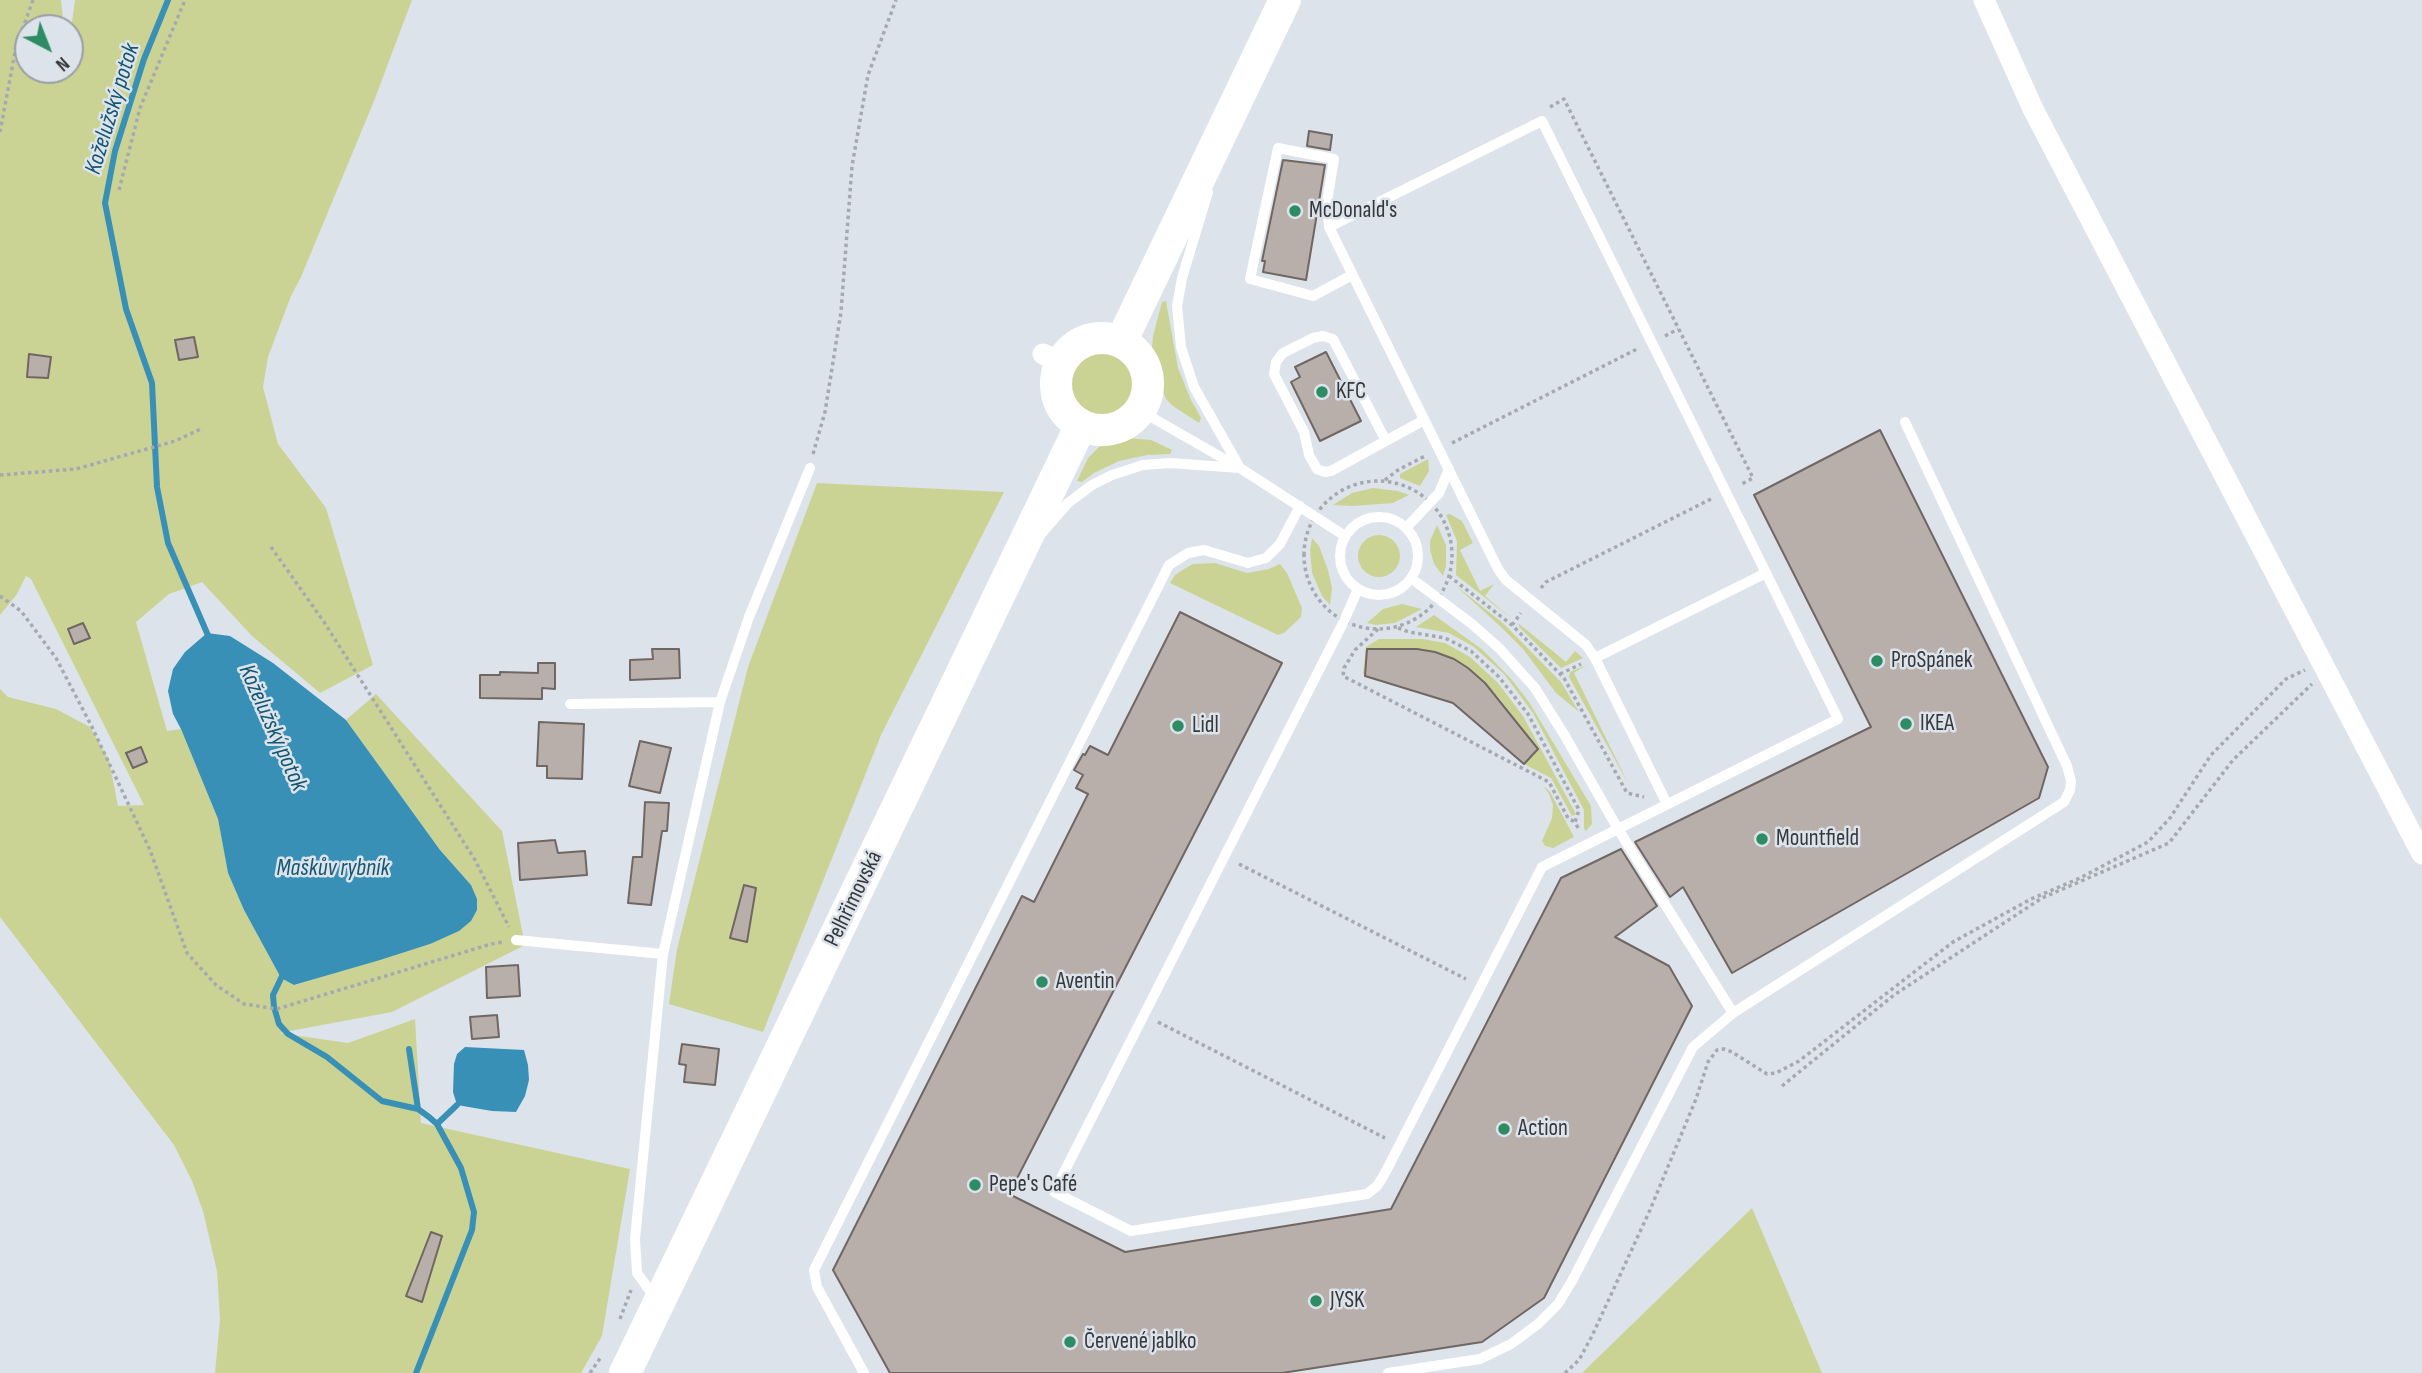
<!DOCTYPE html>
<meta charset="utf-8">
<style>
body{margin:0}
#map{position:relative;width:2422px;height:1373px;overflow:hidden;background:#dce3eb;font-family:"Sofia Sans Condensed",sans-serif}
canvas{display:block}
.north{position:absolute;left:14px;top:14px;width:70px;height:70px;box-sizing:border-box;background:#dce3eb;border:2px solid #9a9fa5;border-radius:50%;rotate:138deg;font-size:19px;font-weight:700;line-height:28px;text-align:center;color:#36383b}
.north::after{content:'';display:block;margin:auto;width:24px;height:32px;background:#2e8c65;clip-path:polygon(50% 0,100% 100%,50% 72%,0 100%)}
</style>
<div id="map">
<canvas width="2422" height="1373"></canvas>
<div class="north">N</div>
</div>
<script>
const ctx = document.querySelector('canvas').getContext('2d');
ctx.lineJoin = 'round';
function fillPath(path, color) { ctx.fillStyle = color; ctx.fill(path, 'evenodd'); }
const poly = rows => new Path2D(rows.map(r => 'M' + r).join(''));
function strokePath(path, color, width, dash) { ctx.strokeStyle = color; ctx.lineWidth = width; ctx.lineCap = dash ? 'butt' : 'round'; ctx.setLineDash(dash || []); ctx.stroke(path); }
function label(font, color, halo, rows, align = 'center') {
  ctx.font = font + ' "Sofia Sans Condensed",sans-serif'; ctx.lineWidth = 5; ctx.setLineDash([]); ctx.textBaseline = 'middle'; ctx.strokeStyle = halo; ctx.fillStyle = color; for (const [text, x, y, turn = 0] of rows) {
    ctx.save(); ctx.translate(x, y); ctx.rotate((+turn || 0) * Math.PI / 180); ctx.textAlign = isNaN(turn) ? turn : align; if (halo) ctx.strokeText(text, 0, 0); ctx.fillText(text, 0, 0); ctx.restore();
  }
}
const green = poly([
 [0,0,61,0,64,28,28,28,28,70,70,70,70,36,75,0,412,0,374,101,301,277,291,296,268,357,263,387,278,444,326,508,373,665,320,693,252,636,202,582,169,594,136,622,167,731,181,729,218,819,228,873,244,910,281,978,295,985,430,944,471,885,440,850,346,720,376,694,502,831,525,945,392,1012,279,1033,348,1043,415,1019,421,1123,630,1169,602,1336,581,1373,215,1373,220,1319,217,1271,203,1211,192,1181,174,1145,0,917,0,689,8,697,56,709,90,727,109,760,118,806,144,805,31,579,26,576,17,594,0,615],
 [1166,301,1178,368,1191,400,1201,418,1199,423,1173,406,1166,399,1160,383,1152,347,1153,336,1162,302],
 '1070 384a32 32 0 1 1 64 0a32 32 0 1 1-64 0Z',
 [1128,438,1151,440,1172,450,1170,454,1147,455,1119,461,1094,473,1082,482,1077,481,1088,458,1099,447],
 [1428,459,1429,471,1420,486,1400,478,1400,474],
 [817,483,1004,492,881,735,763,1032,669,1004,677,949,748,667],
 [1373,488,1398,491,1409,495,1393,503,1353,506,1333,505,1352,493],
 [1450,514,1462,521,1473,543,1460,550,1480,591,1494,584,1485,596,1511,618,1456,575,1457,541,1446,515],
 [1437,525,1446,545,1446,566,1443,576,1434,564,1430,550,1430,541],
 '1358 556a21 21 0 1 1 42 0a21 21 0 1 1-42 0Z',
 [1312,538,1319,546,1328,570,1332,588,1330,605,1322,596,1312,573,1310,550],
 [1215,563,1247,573,1269,569,1280,564,1287,573,1302,608,1301,617,1284,633,1278,635,1170,583,1175,575,1184,569,1193,564],
 [1455,585,1504,624,1561,682,1579,712,1556,693,1523,649,1501,627],
 [1402,604,1422,609,1395,623,1376,625,1367,623,1383,609],
 [1434,615,1483,650,1512,680,1529,702,1591,806,1592,824,1586,831,1584,829,1584,810,1533,713,1504,674,1474,647,1449,633,1416,627],
 [1518,623,1566,662,1575,651,1583,658,1561,668,1520,628],
 [1379,639,1423,639,1445,643,1470,657,1498,683,1523,716,1576,814,1572,816,1551,778,1524,764,1538,748,1499,698,1468,668,1454,659,1435,652,1417,649,1368,649,1365,677,1363,673,1366,647],
 [1586,665,1574,673,1628,783,1569,677,1570,672],
 [1543,786,1550,792,1574,837,1553,848,1545,846,1542,841,1552,818,1553,805,1549,794],
 [1752,1208,1822,1373,1582,1373]
]);
const water = poly([
 [207,633,230,636,273,663,346,720,440,850,471,885,477,899,477,910,471,921,459,931,430,944,380,960,294,985,281,978,244,910,228,873,218,819,181,729,173,714,168,691,173,669,185,652],
 [465,1047,524,1050,528,1065,529,1080,525,1096,516,1112,492,1111,457,1105,453,1092,454,1064,457,1054]
]);
const stream = poly([
 [168,0,144,59,115,151,105,203,126,309,152,383,157,487,168,543,210,640],
 [284,972,273,995,274,1007,279,1024,288,1034,327,1057,382,1101,418,1109,429,1117,437,1124,461,1168,474,1212,472,1230,416,1373],
 [409,1049,418,1109],
 [437,1124,457,1105]
]);
const building = poly([
 [1309,131,1332,135,1330,150,1307,146,1309,131],
 [1283,160,1325,165,1306,280,1263,272,1265,261,1262,261,1283,160],
 [194,337,198,357,179,360,175,340,194,337],
 [1326,352,1361,421,1320,441,1291,382,1300,377,1295,367,1326,352],
 [29,354,51,357,48,378,27,377,29,354],
 [1880,430,2048,767,2039,798,1732,973,1683,887,1670,897,1635,842,1871,727,1754,495,1880,430],
 [1180,612,1282,663,1009,1194,1125,1252,1391,1209,1561,878,1621,849,1657,906,1615,937,1669,966,1692,1006,1544,1298,1482,1342,1282,1373,890,1373,833,1270,1022,896,1034,902,1088,794,1076,788,1083,775,1074,770,1083,754,1085,755,1090,746,1108,755,1180,612],
 [83,623,90,638,74,644,68,629,83,623],
 [652,649,679,649,680,678,630,680,630,660,653,659,652,649],
 [1367,649,1417,649,1435,652,1454,659,1468,668,1485,683,1538,749,1524,764,1453,703,1365,676,1367,649],
 [538,663,555,663,555,689,542,688,542,699,480,698,480,675,500,675,500,672,538,673,538,663],
 [539,722,584,724,582,779,547,778,547,766,537,766,539,722],
 [640,741,671,748,660,793,629,786,640,741],
 [141,747,147,762,133,768,126,753,141,747],
 [645,802,669,803,667,831,662,831,651,905,628,903,633,857,642,857,645,802],
 [555,840,558,853,585,851,587,875,520,880,518,843,555,840],
 [744,885,756,888,747,942,730,938,744,885],
 [518,965,520,996,487,998,486,967,518,965],
 [497,1015,499,1037,472,1039,470,1017,497,1015],
 [682,1044,719,1049,715,1085,684,1082,686,1065,679,1064,682,1044],
 [431,1232,442,1236,422,1302,406,1296,431,1232]
]);
const path = poly([
 [1550,107,1564,99,1753,478,1740,485],
 [0,132,16,47,33,0],
 [119,190,140,108,185,0],
 [1665,336,1678,329],
 [1452,443,1639,348],
 [813,454,825,412,841,312,852,166,868,75,896,0],
 [0,475,76,469,175,441,203,428],
 [1385,480,1398,470,1427,455],
 '1304 555a74 74 0 1 1 148 0a74 74 0 1 1-148 0Z',
 [271,547,324,622,475,860,509,927],
 [1449,576,1512,625,1564,678,1627,793,1644,797],
 [1541,588,1546,582,1711,499],
 [0,596,21,611,56,658,92,727,150,850,187,953,216,985,244,1004,277,1009,491,944,503,942],
 [1512,625,1521,613],
 [1398,628,1409,632,1445,638,1471,651,1499,677,1528,714,1579,810,1575,822,1579,830],
 [1378,629,1355,650,1344,668,1343,676,1549,782,1568,818,1575,822],
 [1560,674,1581,664],
 [1239,864,1466,979],
 [1158,1022,1385,1138],
 [1782,1086,1894,995,2042,898,2169,843,2233,760,2312,684],
 [620,1319,631,1290],
 [590,1373,601,1357],
 [1565,1373,1579,1360,1592,1336,1650,1210,1696,1099,1708,1062,1717,1050,1724,1049,1732,1052,1767,1074,1776,1073,1799,1061,1953,942,2031,899,2080,878,2148,842,2170,818,2211,755,2286,679,2305,670]
]);
const service = poly([
 [1208,192,1182,278,1177,306,1181,347,1194,387,1240,468],
 [1329,227,1327,202,1334,159,1278,148,1250,279,1313,296,1352,275],
 [1139,410,1240,468,1345,536],
 [1386,441,1333,339,1323,336,1313,338,1283,353,1276,362,1274,374,1304,432,1309,455,1317,469,1325,472,1331,471,1424,420],
 '1340 556a39 39 0 1 1 78 0a39 39 0 1 1-78 0Z',
 [1406,528,1439,493,1449,469],
 [1042,533,1068,503,1092,485,1112,475,1143,465,1170,463,1240,468],
 [1411,578,1472,624,1500,649,1535,688,1565,736,1618,829,1733,1013],
 [1358,589,1344,621,1054,1192,1131,1231,1367,1194,1377,1186,1384,1175,1542,867,1838,719,1766,573,1595,658,1667,804],
 [1595,658,1586,645,1506,580,1498,569,1329,227,1542,121,1766,573],
 [570,704,720,702],
 [516,940,663,954],
 [656,1299,637,1273,635,1239,663,954,720,702,749,617,810,468],
 [864,1373,817,1287,814,1270,1162,579,1169,565,1188,553,1204,550,1248,563,1266,558,1280,544,1300,506],
 [1388,1373,1480,1359,1511,1344,1538,1324,1558,1304,1572,1281,1693,1047,1733,1013,2064,802,2070,790,2071,781,2067,766,1905,422]
]);
const minor = poly([
 [1984,0,2033,109,2422,854],
 [1043,354,1061,363]
]);
const secondary = poly([
 '1056 384a46 46 0 1 1 92 0a46 46 0 1 1-92 0Z',
 [1121,342,1285,0],
 [625,1373,1081,425]
]);
const markers = [
 [1295,211,7,"#2e8c65"],
 [1322,392,7,"#2e8c65"],
 [1877,661,7,"#2e8c65"],
 [1906,724,7,"#2e8c65"],
 [1178,726,7,"#2e8c65"],
 [1762,839,7,"#2e8c65"],
 [1042,982,7,"#2e8c65"],
 [1504,1129,7,"#2e8c65"],
 [975,1185,7,"#2e8c65"],
 [1316,1301,7,"#2e8c65"],
 [1070,1342,7,"#2e8c65"]
];
const poiNames = [
 ["McDonald's",1309,211],
 ["KFC",1336,392],
 ["ProSpánek",1891,661],
 ["IKEA",1920,724],
 ["Lidl",1192,726],
 ["Mountfield",1776,839],
 ["Aventin",1056,982],
 ["Action",1518,1129],
 ["Pepe's Café",989,1185],
 ["JYSK",1330,1301],
 ["Červené jablko",1084,1342]
];
const streetNames = [
 ["Pelhřimovská",854,899,-64]
];
const waterNames = [
 ["Koželužský potok",113,109,-73],
 ["Koželužský potok",272,728,66],
 ["Maškův rybník",333,869]
];
fillPath(green, '#cbd394');
fillPath(water, '#3990b6');
strokePath(stream, '#3990b6', 6);
fillPath(building, '#b8aeaa');
strokePath(building, '#706763', 2);
strokePath(path, '#a5aab1', 3.5, [3.5, 3.5]);
strokePath(service, '#fff', 10);
strokePath(minor, '#fff', 21);
strokePath(secondary, '#fff', 32);
for (const [x, y, r, color] of markers) { const dot = new Path2D(); dot.arc(x, y, r, 0, 2 * Math.PI); ctx.fillStyle = color; ctx.fill(dot); strokePath(dot, '#dce3eb', 2.5); }
label('23px', '#36383b', '#dce3eb', poiNames, 'left');
label('23px', '#36383b', '#dce3eb', streetNames);
label('italic 24px', '#135772', '#dce3eb', waterNames);
</script>
